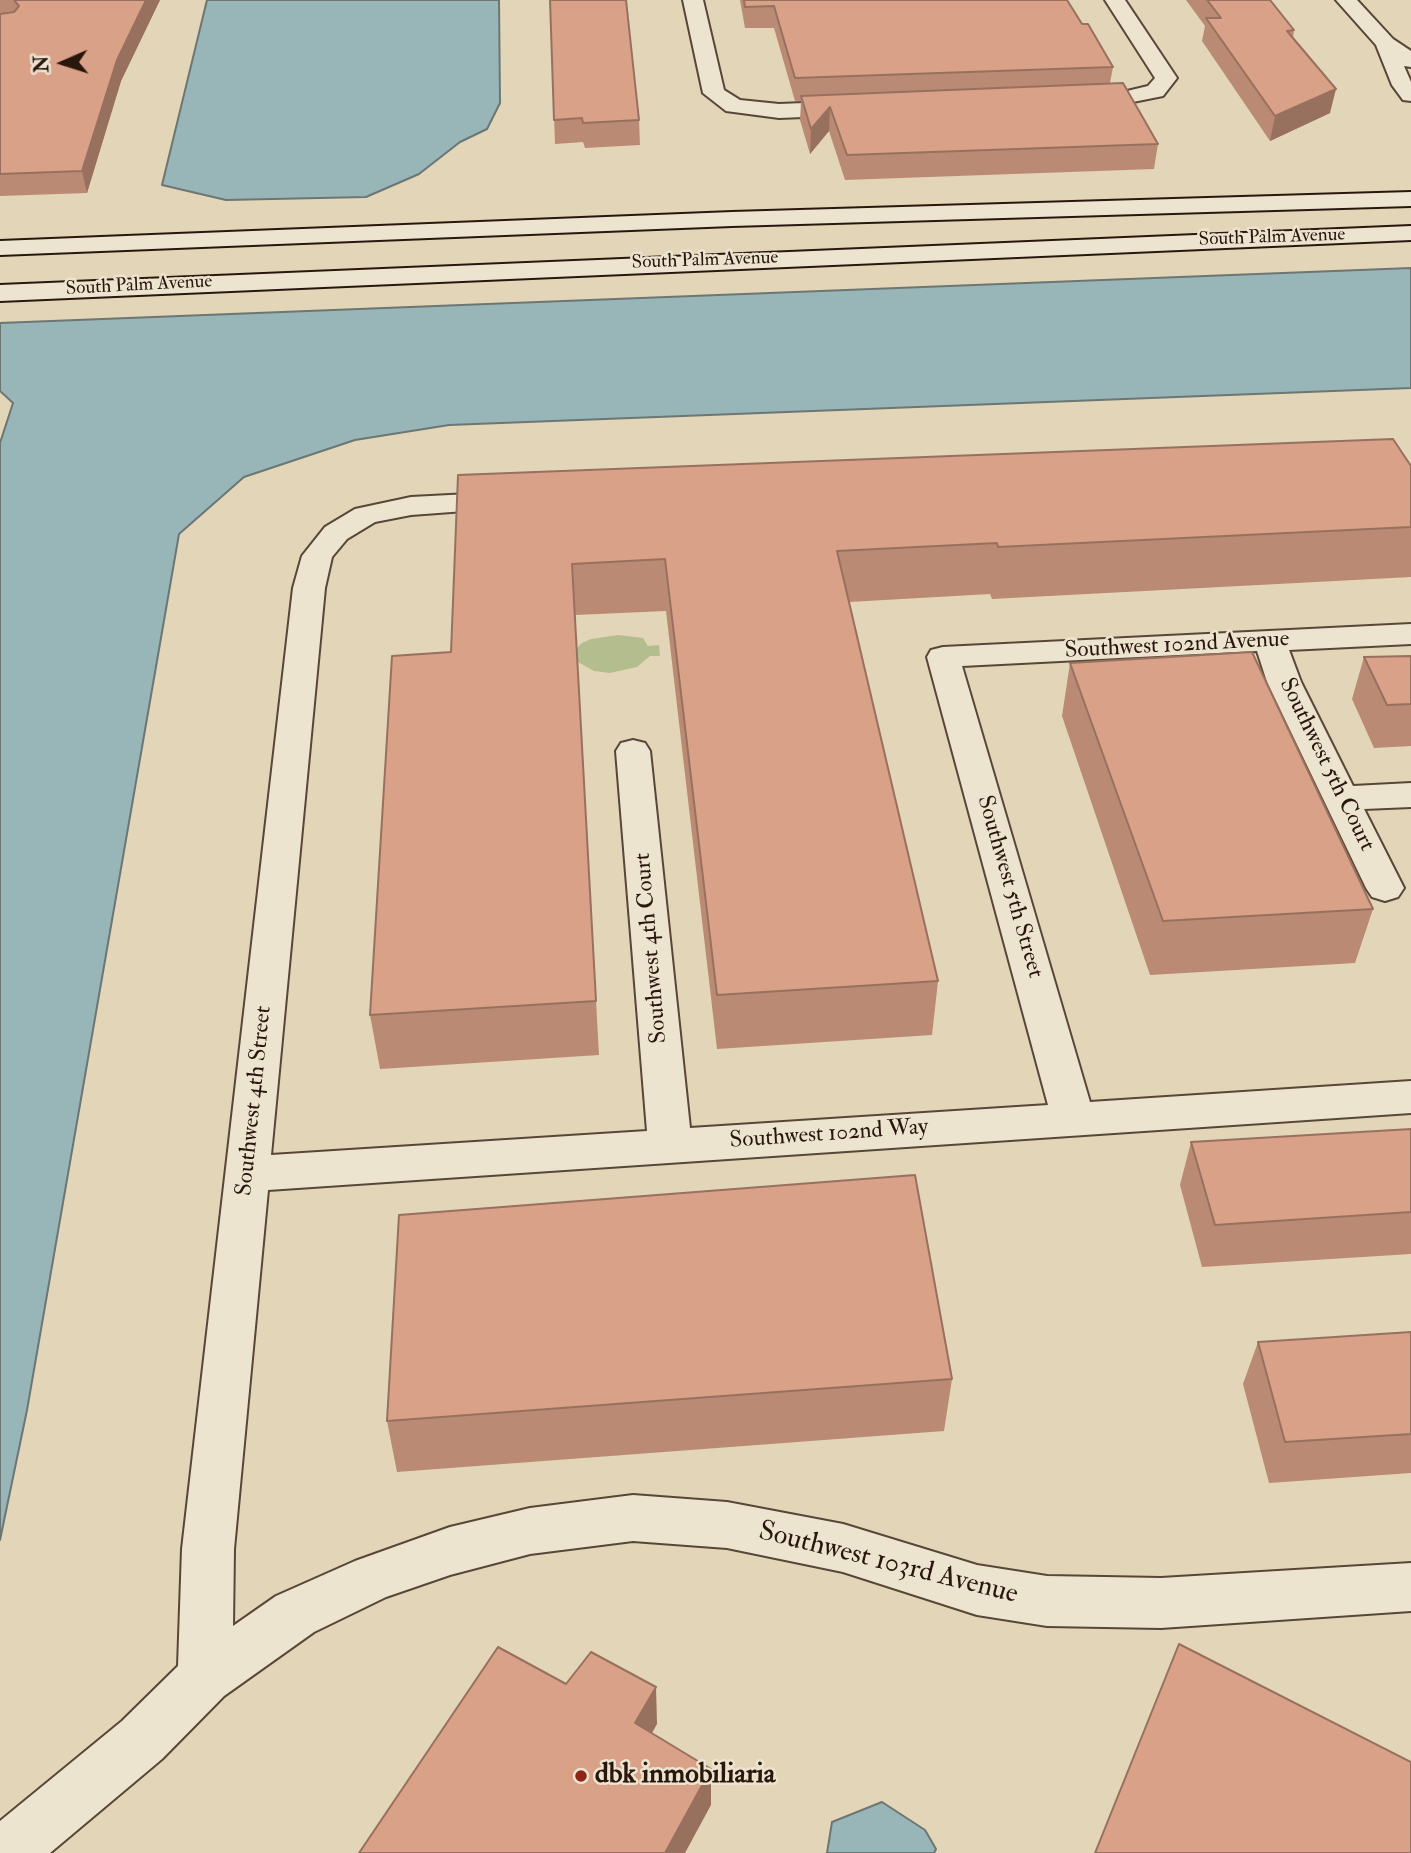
<!DOCTYPE html>
<style>
body{margin:0}
#map{position:relative;width:1411px;height:1853px;overflow:hidden;background:#e3d5b7;font-family:"IM FELL Double Pica",serif}
canvas{display:block}
.north{position:absolute;left:28px;top:28px;width:70px;height:70px;-webkit-text-stroke:5px #ede4d0;paint-order:stroke;rotate:267deg;font-size:19px;font-weight:700;line-height:28px;text-align:center;color:#29170d}
.north::after{content:'';display:block;margin:auto;width:24px;height:32px;background:#29170d;clip-path:polygon(50% 0,100% 100%,50% 72%,0 100%)}
</style>
<div id="map">
<canvas width="1411" height="1853"></canvas>
<div class="north">N</div>
</div>
<script>
const ctx = document.querySelector('canvas').getContext('2d');
ctx.lineJoin = 'round';
function fillPath(path, color) { ctx.fillStyle = color; ctx.fill(path, 'evenodd'); }
const poly = rows => new Path2D(rows.map(r => 'M' + r).join(''));
function strokePath(path, color, width, dash) { ctx.strokeStyle = color; ctx.lineWidth = width; ctx.lineCap = dash ? 'butt' : 'round'; ctx.setLineDash(dash || []); ctx.stroke(path); }
function label(font, color, halo, rows, align = 'center') {
  ctx.font = font + ' "IM FELL Double Pica",serif'; ctx.lineWidth = 5; ctx.setLineDash([]); ctx.textBaseline = 'middle'; ctx.strokeStyle = halo; ctx.fillStyle = color; for (const [text, x, y, turn = 0] of rows) {
    ctx.save(); ctx.translate(x, y); ctx.rotate((+turn || 0) * Math.PI / 180); ctx.textAlign = isNaN(turn) ? turn : align; if (halo) ctx.strokeText(text, 0, 0); ctx.fillText(text, 0, 0); ctx.restore();
  }
}
const green = poly([
 [618,635,643,638,648,646,659,645,660,656,650,656,637,667,610,673,594,671,578,662,576,649,582,643,591,639]
]);
const water = poly([
 [207,0,499,0,500,103,487,129,460,142,419,174,366,197,226,200,162,185,207,0],
 [1411,268,1411,388,449,425,355,440,244,477,179,534,27,1410,0,1540,0,443,13,403,0,391,0,323,1411,268],
 [882,1802,925,1830,936,1849,934,1853,827,1853,832,1822,882,1802]
]);
const street = poly([
 [683,0,703,0,724,90,740,100,779,104,854,101,862,103,865,108,862,113,854,115,779,118,726,111,703,93,683,0],
 [1105,0,1125,0,1177,78,1163,96,1123,104,1079,106,1071,105,1068,100,1071,95,1079,94,1123,92,1148,86,1155,78,1105,0],
 [1336,0,1357,0,1393,39,1411,51,1411,67,1404,66,1411,82,1411,101,1403,100,1392,85,1376,45,1336,0],
 [508,492,519,495,523,501,519,507,411,515,375,522,347,539,332,557,325,588,271,1155,647,1131,616,751,621,743,633,740,645,743,650,751,690,1128,1048,1105,927,657,931,650,943,647,1411,624,1411,644,1289,650,1301,682,1353,786,1411,783,1411,807,1364,809,1404,888,1398,897,1385,901,1372,897,1366,888,1267,682,1257,651,962,666,1090,1102,1411,1081,1411,1113,268,1190,234,1549,233,1626,276,1596,355,1561,450,1527,530,1508,633,1495,727,1502,843,1524,977,1565,1047,1576,1161,1578,1411,1563,1411,1611,1161,1628,1047,1626,977,1615,843,1572,727,1548,633,1541,530,1554,450,1575,386,1597,314,1632,224,1696,162,1759,50,1853,0,1853,0,1821,122,1721,178,1666,182,1549,293,588,302,556,325,527,355,509,411,497,508,492]
]);
const secondary = poly([
 [1411,192,1411,206,732,226,0,255,0,241,732,212,1411,192],
 [1411,226,1411,240,0,301,0,285,1411,226]
]);
const wall = poly([
 [0,0,160,0,121,81,87,193,0,196],
 [550,0,639,120,640,145,585,148,583,142,555,144],
 [740,0,1067,0,1082,24,1113,67,1110,83,1158,144,1154,169,845,180,829,131,810,154,800,120,801,101,795,101,774,28,745,28],
 [1186,0,1270,0,1294,30,1293,38,1330,113,1270,141,1202,41,1205,26],
 [1411,466,1411,577,992,599,990,594,849,602,938,981,932,1035,717,1049,666,611,575,615,599,1055,380,1069,370,1015,451,652,458,475],
 [1411,656,1411,746,1374,748,1352,699,1364,657],
 [1070,663,1373,909,1355,963,1150,975,1062,716],
 [1411,1129,1411,1254,1202,1267,1180,1185,1191,1142],
 [1411,1332,1411,1473,1269,1483,1243,1384,1258,1342],
 [952,1379,944,1431,397,1472,387,1421]
]);
const shadedWall = poly([
 [146,0,160,0,121,81,87,193,82,171,117,60],
 [1336,89,1330,113,1270,141,1275,116],
 [830,107,829,131,810,154,811,129],
 [656,1687,657,1724,637,1760,635,1723],
 [711,1769,711,1805,685,1853,665,1853]
]);
const building = poly([
 [14,0,146,0,117,60,82,171,0,174,0,14,14,12,19,6,14,0],
 [550,0,626,0,639,120,583,123,582,118,554,120,550,0],
 [744,0,1067,0,1082,24,1088,24,1113,67,795,78,774,6,745,7,744,0],
 [1207,0,1270,0,1294,30,1287,31,1336,89,1275,116,1206,18,1221,18,1207,0],
 [1123,83,1158,144,847,155,830,107,811,129,801,96,1123,83],
 [1393,439,1411,466,1411,527,998,547,997,543,837,551,938,981,717,995,665,559,572,564,596,1001,370,1015,392,656,451,652,458,475,1393,439],
 [1252,652,1373,909,1163,921,1070,663,1252,652],
 [1411,656,1411,704,1387,705,1364,657,1411,656],
 [1411,1129,1411,1212,1215,1225,1191,1142,1411,1129],
 [915,1175,952,1379,387,1421,399,1215,915,1175],
 [1411,1332,1411,1434,1285,1442,1258,1342,1411,1332],
 [1179,1644,1411,1762,1411,1853,1095,1853,1179,1644],
 [498,1647,566,1684,591,1652,656,1687,635,1723,711,1769,665,1853,359,1853,498,1647]
]);
const markers = [
 [581,1776,7,"#8f2418"]
];
const farStreetnames = [
 ["South Palm Avenue",1272,238,-2],
 ["South Palm Avenue",705,261,-2],
 ["South Palm Avenue",139,286,-3]
];
const streetNames = [
 ["Southwest 102nd Avenue",1177,646,-3],
 ["Southwest 5th Court",1326,765,64],
 ["Southwest 5th Street",1009,887,74],
 ["Southwest 4th Court",652,948,-95],
 ["Southwest 4th Street",255,1101,-84],
 ["Southwest 102nd Way",829,1135,-4]
];
const nearStreetnames = [
 ["Southwest 103rd Avenue",888,1564,14]
];
const nearPoinames = [
 ["dbk inmobiliaria",595,1776]
];
fillPath(green, '#b4bd8e');
fillPath(water, '#98b6b8');
strokePath(water, '#6c7674', 2);
strokePath(street, '#584638', 4);
strokePath(secondary, '#29170d', 4);
fillPath(street, '#ede4d0');
fillPath(secondary, '#ede4d0');
fillPath(wall, '#bb8a74');
fillPath(shadedWall, '#98715e');
fillPath(building, '#d9a187');
strokePath(building, '#98715e', 2);
for (const [x, y, r, color] of markers) { const dot = new Path2D(); dot.arc(x, y, r, 0, 2 * Math.PI); ctx.fillStyle = color; ctx.fill(dot); strokePath(dot, '#ede4d0', 2.5); }
label('19px', '#29170d', '#ede4d0', farStreetnames);
label('23px', '#29170d', '#ede4d0', streetNames);
label('28px', '#29170d', '#ede4d0', nearStreetnames);
label('bold 28px', '#29170d', '#ede4d0', nearPoinames, 'left');
</script>
